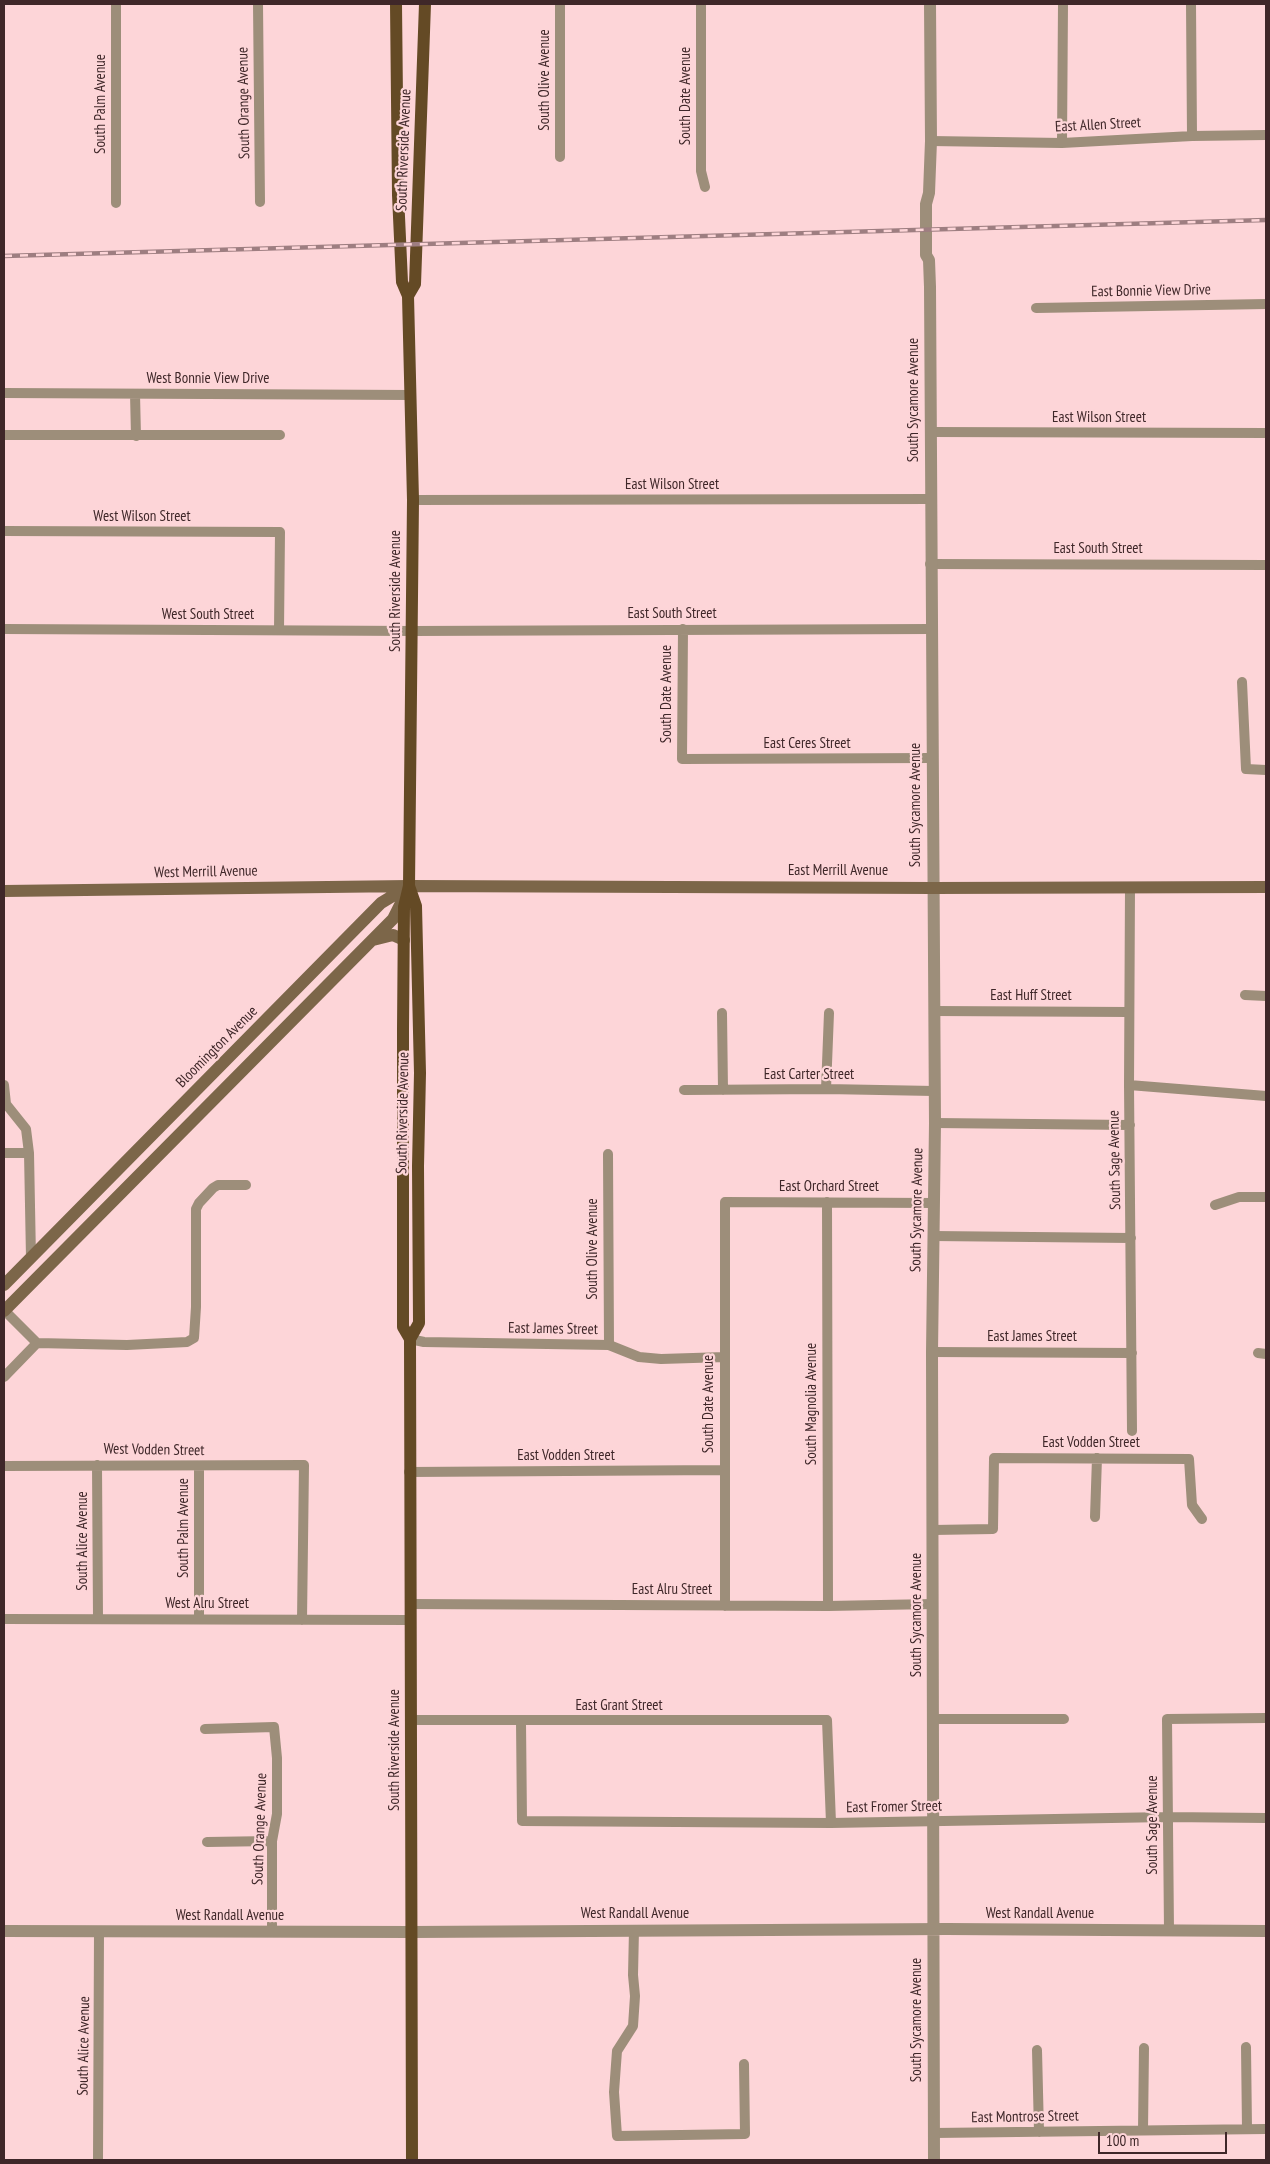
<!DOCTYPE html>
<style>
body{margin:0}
#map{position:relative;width:1270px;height:2164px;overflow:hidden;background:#fdd5d8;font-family:"PT Sans Narrow",sans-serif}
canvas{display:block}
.frame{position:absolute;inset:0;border:5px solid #3f2729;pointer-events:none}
.scale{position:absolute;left:1098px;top:2132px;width:129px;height:22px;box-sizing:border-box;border:2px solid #3f2729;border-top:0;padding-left:6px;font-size:15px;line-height:18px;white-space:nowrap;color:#3f2729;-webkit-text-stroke:4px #fdd5d8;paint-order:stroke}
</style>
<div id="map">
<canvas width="1270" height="2164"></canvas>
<div class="frame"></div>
<div class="scale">100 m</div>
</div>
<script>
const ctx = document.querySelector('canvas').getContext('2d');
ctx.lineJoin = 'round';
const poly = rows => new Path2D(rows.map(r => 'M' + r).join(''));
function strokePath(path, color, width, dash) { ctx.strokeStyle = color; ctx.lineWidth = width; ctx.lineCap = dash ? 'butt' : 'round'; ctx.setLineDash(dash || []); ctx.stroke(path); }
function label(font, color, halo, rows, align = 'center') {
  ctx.font = font + ' "PT Sans Narrow",sans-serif'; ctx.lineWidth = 4.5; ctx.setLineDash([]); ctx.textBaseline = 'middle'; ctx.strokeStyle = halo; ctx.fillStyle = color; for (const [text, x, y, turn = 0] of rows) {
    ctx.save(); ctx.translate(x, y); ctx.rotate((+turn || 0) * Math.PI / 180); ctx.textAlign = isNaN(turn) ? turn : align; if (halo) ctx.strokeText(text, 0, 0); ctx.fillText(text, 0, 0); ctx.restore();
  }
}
const minor = poly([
 [258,4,260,202],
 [560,4,560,157],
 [701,4,701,171,705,187],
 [1191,4,1192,136],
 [931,141,1062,143,1192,136,1266,135],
 [1062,143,1063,4],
 [116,203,116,4],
 [1036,308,1266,304],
 [4,393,411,395],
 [135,394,136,436],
 [931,432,1266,433],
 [4,435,280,435],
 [413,500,931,499],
 [4,531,280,532,279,630],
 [930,564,1266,565],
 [4,629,413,631,931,629],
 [683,629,682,759,932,758],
 [1242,682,1246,769,1266,770],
 [1130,888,1129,1085,1132,1431],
 [1245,995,1266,996],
 [934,1011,1129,1012],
 [722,1013,723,1090],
 [4,1085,6,1104,26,1129,29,1153,31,1258],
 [1129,1085,1266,1096],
 [826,1089,829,1013],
 [684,1090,826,1089,934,1091],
 [935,1123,1130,1125],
 [4,1153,29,1153],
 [608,1154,609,1345],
 [827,1202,828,1606],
 [1215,1205,1239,1197,1266,1197],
 [933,1236,1131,1238],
 [4,1310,37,1343],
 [410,1339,424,1342,609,1345,639,1357,661,1359,725,1357],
 [932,1352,1132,1353],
 [1258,1353,1266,1354],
 [4,1377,37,1343,127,1345,187,1342,194,1338,196,1307,196,1209,199,1203,213,1188,218,1185,246,1185],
 [97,1465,98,1618],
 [4,1466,304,1465,302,1620],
 [199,1466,199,1619],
 [409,1472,724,1470],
 [1095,1517,1097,1458],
 [933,1530,993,1529,994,1458,1189,1459,1192,1505,1202,1519],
 [410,1604,828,1606,933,1604],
 [725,1606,725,1202,934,1203],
 [4,1619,410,1620],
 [934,1719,1064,1719],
 [411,1720,827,1720,831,1823],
 [521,1722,522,1821,831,1823,1167,1817,1266,1818],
 [205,1729,274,1727,277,1758,277,1814,272,1841,272,1932],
 [207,1842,272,1841],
 [634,1930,633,1975,635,1996,633,2026,617,2051,614,2092,617,2136,745,2134,744,2064],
 [1169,1931,1167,1719,1266,1718],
 [1246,2047,1247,2129],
 [1037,2050,1039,2132],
 [1143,2130,1144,2048],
 [934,2133,1266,2129],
 [98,2160,99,1932]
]);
const tertiary = poly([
 [930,4,931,141,929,193,926,204,926,255,929,260,930,287,935,1123,932,1352,934,2160],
 [4,1931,412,1932,947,1929,1266,1931]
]);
const secondary = poly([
 [4,891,409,886,933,888,1266,887],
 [373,940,393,935,404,940],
 [4,1285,381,903,409,886],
 [4,1311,393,919,405,895]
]);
const primary = poly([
 [396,4,398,195,402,282,408,296,413,500,409,886,404,907,403,1029,403,1327,410,1339,412,2160],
 [408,296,415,284,425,4],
 [409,886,416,906,420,1073,418,1166,419,1323,410,1339]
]);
const rail = poly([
 [4,256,1266,220]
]);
const streetNames = [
 ["South Olive Avenue",545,80,-90],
 ["South Date Avenue",686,96,-90],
 ["South Orange Avenue",244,103,-91],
 ["South Palm Avenue",101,104,-90],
 ["East Allen Street",1098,125,-3],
 ["South Riverside Avenue",404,150,-88],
 ["East Bonnie View Drive",1151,291,-1],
 ["West Bonnie View Drive",208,379],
 ["South Sycamore Avenue",914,400,-90],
 ["East Wilson Street",1099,418],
 ["East Wilson Street",672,485],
 ["West Wilson Street",142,517],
 ["East South Street",1098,549],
 ["South Riverside Avenue",396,591,-90],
 ["East South Street",672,614],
 ["West South Street",208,615],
 ["South Date Avenue",667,694,-90],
 ["East Ceres Street",807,744],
 ["South Sycamore Avenue",916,805,-90],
 ["East Merrill Avenue",838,871],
 ["West Merrill Avenue",206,872,-1],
 ["East Huff Street",1031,996],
 ["Bloomington Avenue",217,1047,-45],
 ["East Carter Street",809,1075],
 ["South Riverside Avenue",403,1113,-89],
 ["South Sage Avenue",1115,1160,-91],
 ["East Orchard Street",829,1187],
 ["South Sycamore Avenue",917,1210,-89],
 ["South Olive Avenue",593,1249,-90],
 ["East James Street",553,1329,1],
 ["East James Street",1032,1337],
 ["South Date Avenue",709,1404,-90],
 ["South Magnolia Avenue",812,1404,-90],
 ["East Vodden Street",1091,1443],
 ["West Vodden Street",154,1450,1],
 ["East Vodden Street",566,1456],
 ["South Palm Avenue",184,1528,-90],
 ["South Alice Avenue",83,1541,-90],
 ["East Alru Street",672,1590],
 ["West Alru Street",207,1604],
 ["South Sycamore Avenue",917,1615,-90],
 ["East Grant Street",619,1706],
 ["South Riverside Avenue",395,1750,-90],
 ["East Fromer Street",894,1807,-1],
 ["South Sage Avenue",1153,1825,-90],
 ["South Orange Avenue",260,1829,-88],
 ["West Randall Avenue",635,1914],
 ["West Randall Avenue",1040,1914],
 ["West Randall Avenue",230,1916],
 ["South Sycamore Avenue",917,2020,-90],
 ["South Alice Avenue",84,2046,-89],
 ["East Montrose Street",1025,2117,-1]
];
strokePath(minor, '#9d8e7a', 10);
strokePath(tertiary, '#9d8e7a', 12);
strokePath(secondary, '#7c6649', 12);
strokePath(primary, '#644a25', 12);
strokePath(rail, '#9e7e81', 4.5);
strokePath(rail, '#fdd5d8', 2.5, [8]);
label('15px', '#3f2729', '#fdd5d8', streetNames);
</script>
